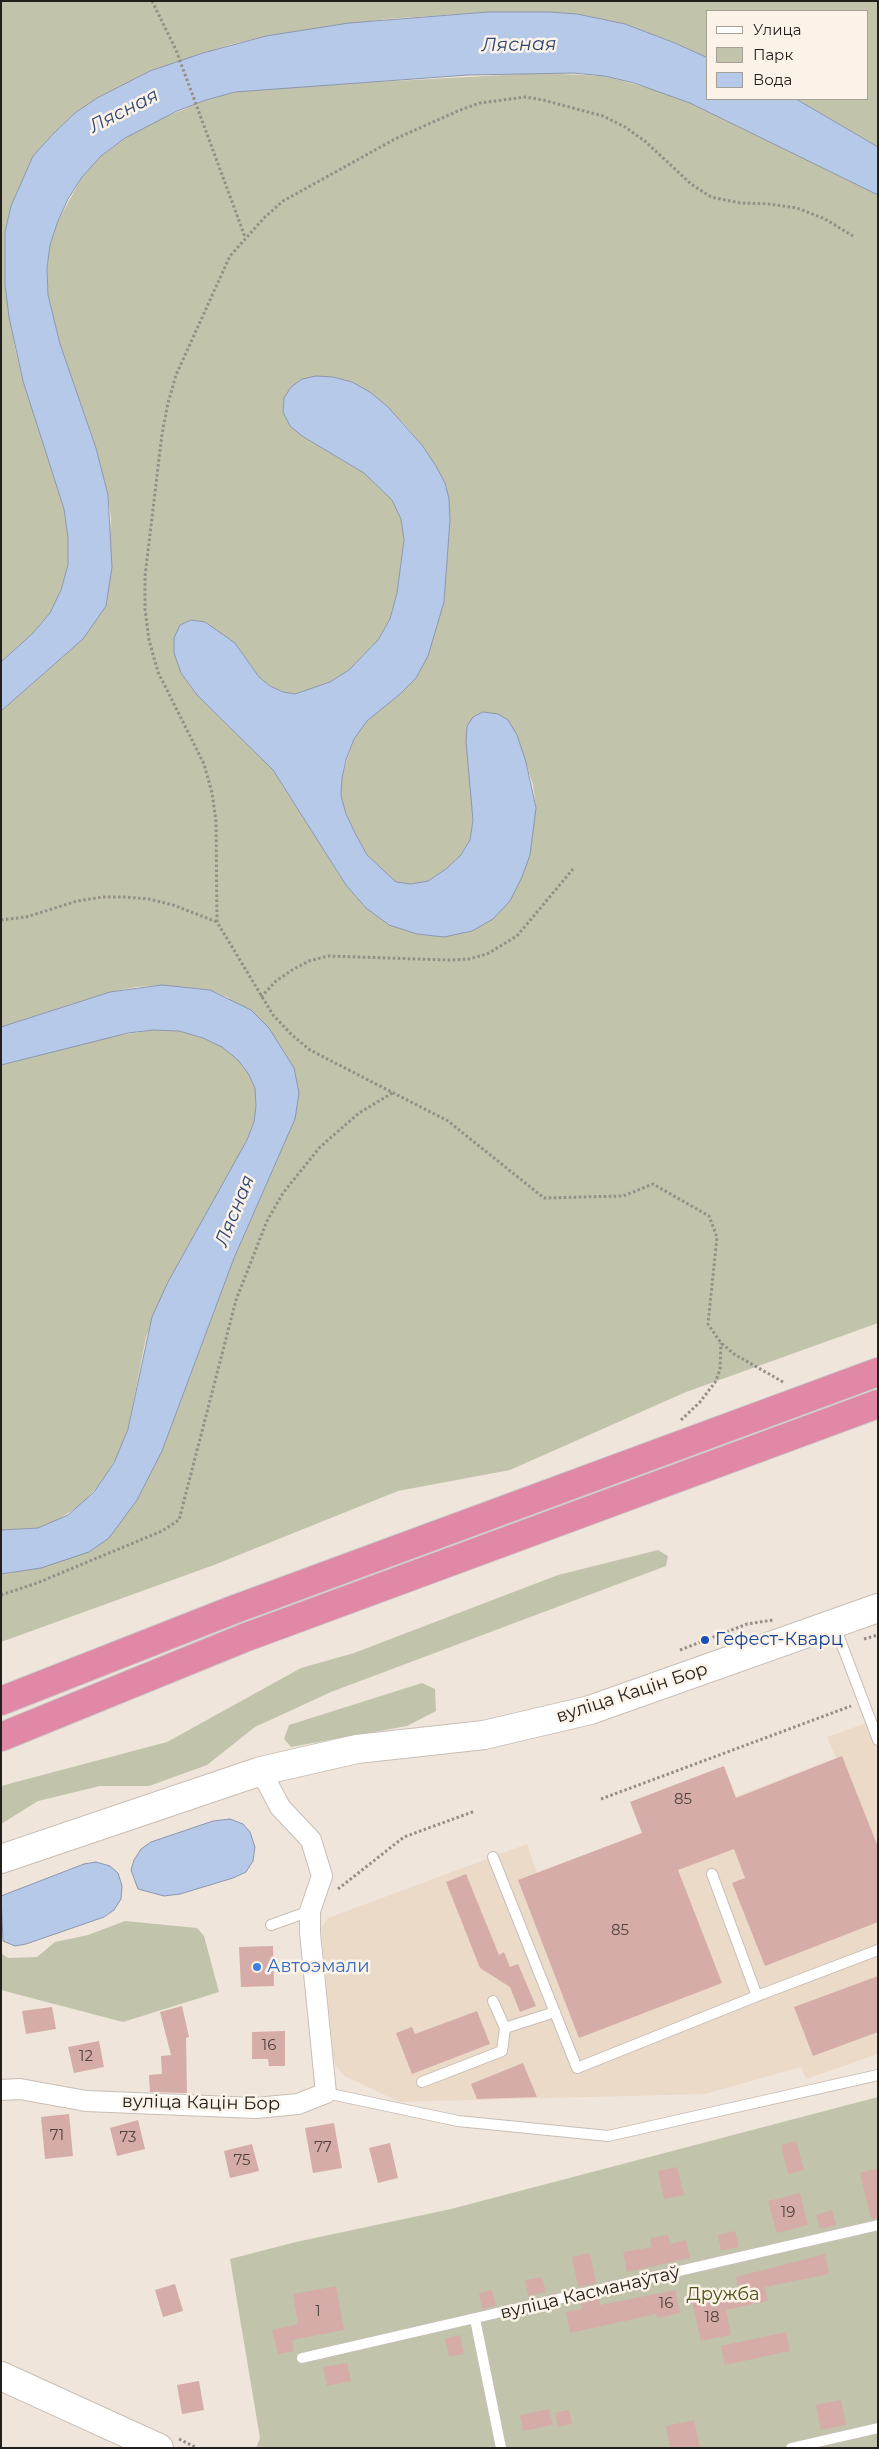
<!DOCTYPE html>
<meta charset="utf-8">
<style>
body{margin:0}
#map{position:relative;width:879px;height:2449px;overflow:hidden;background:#efe5db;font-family:Montserrat,sans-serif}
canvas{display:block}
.frame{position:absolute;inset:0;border:2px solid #23201c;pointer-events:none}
.legend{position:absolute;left:706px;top:10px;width:162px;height:90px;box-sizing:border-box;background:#fcf3e8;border:1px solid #a59f96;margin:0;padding:6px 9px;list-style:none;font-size:15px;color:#23201c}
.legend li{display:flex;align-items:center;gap:10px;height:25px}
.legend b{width:25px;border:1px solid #a59f96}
</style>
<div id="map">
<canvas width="879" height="2449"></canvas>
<div class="frame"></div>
<ul class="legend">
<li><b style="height:6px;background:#fff"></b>Улица</li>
<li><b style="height:14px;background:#c1c4ab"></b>Парк</li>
<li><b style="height:14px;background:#b7c9e9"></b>Вода</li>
</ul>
</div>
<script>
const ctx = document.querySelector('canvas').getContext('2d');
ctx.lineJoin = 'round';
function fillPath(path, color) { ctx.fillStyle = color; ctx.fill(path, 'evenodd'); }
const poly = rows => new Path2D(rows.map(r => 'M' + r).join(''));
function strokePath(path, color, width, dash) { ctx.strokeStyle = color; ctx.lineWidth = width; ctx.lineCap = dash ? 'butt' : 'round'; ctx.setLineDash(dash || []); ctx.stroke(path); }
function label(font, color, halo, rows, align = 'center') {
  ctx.font = font + ' Montserrat,sans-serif'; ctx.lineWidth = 5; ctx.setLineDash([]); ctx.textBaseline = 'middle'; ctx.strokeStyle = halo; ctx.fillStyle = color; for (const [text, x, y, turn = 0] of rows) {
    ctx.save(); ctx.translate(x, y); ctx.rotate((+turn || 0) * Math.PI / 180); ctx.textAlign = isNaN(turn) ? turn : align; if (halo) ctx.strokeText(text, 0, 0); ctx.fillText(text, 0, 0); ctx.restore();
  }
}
const industrial = poly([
 [878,1719,878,2054,806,2079,801,2067,705,2094,400,2102,344,2076,334,2063,321,1928,328,1918,527,1844,537,1873,836,1758,827,1737]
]);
const green = poly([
 [1,1,878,1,878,147,796,99,868,99,868,11,708,11,708,58,675,43,625,24,577,14,549,12,488,12,387,19,266,36,229,45,150,71,97,98,75,113,54,133,33,156,11,206,5,232,5,285,15,348,23,381,64,509,68,538,68,565,61,590,50,613,33,633,1,662],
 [541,73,605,76,662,92,690,103,878,195,878,1323,686,1392,510,1470,398,1491,214,1565,1,1642,1,1574,12,1573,137,1500,162,1451,234,1258,295,1119,229,998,210,990,162,985,136,987,110,992,1,1027,1,711,83,639,106,606,111,518,108,495,96,448,60,344,48,295,47,268,50,245,58,221,82,177,101,156,125,138,151,123,206,100,235,92,266,88],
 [333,377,352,382,370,392,405,425,422,445,445,483,450,520,444,602,354,739,347,760,342,778,341,796,346,814,356,835,367,855,396,882,411,884,428,881,446,869,461,855,470,840,473,820,470,771,526,762,533,785,536,808,472,931,444,937,417,934,366,908,346,885,273,770,197,695,181,673,180,625,191,620,205,622,235,643,259,677,270,686,283,692,295,694,331,682,349,670,378,640,390,619,397,593,404,539,401,519,392,500,364,473,302,436],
 [153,1030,179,1031,203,1038,222,1047,238,1059,248,1073,255,1088,256,1106,254,1122,247,1140,215,1201,168,1282,146,1337,128,1429,122,1447,105,1478,81,1505,54,1522,38,1528,1,1530,1,1065,103,1038],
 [658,1550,668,1556,666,1566,331,1692,255,1727,207,1765,149,1786,100,1786,38,1801,1,1824,1,1786,167,1742,301,1668,354,1653,558,1575],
 [422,1683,435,1689,436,1711,407,1726,291,1747,284,1739,289,1725],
 [125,1921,197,1928,204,1936,219,1992,123,2022,1,1990,1,1953,8,1958,37,1957,55,1942,88,1935],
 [878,2097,878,2448,256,2448,260,2438,230,2259,296,2242,451,2209]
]);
const water = poly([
 [488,12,549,12,577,14,625,24,675,43,708,58,708,99,796,99,878,147,878,195,690,103,634,83,605,76,573,73,468,75,235,92,206,100,177,111,125,138,101,156,82,177,68,199,58,221,50,245,47,268,48,295,60,344,96,448,108,495,112,567,106,606,83,639,1,711,1,662,33,633,50,613,61,590,68,565,68,538,64,509,23,381,9,317,5,285,5,232,11,206,33,156,54,133,75,113,97,98,150,71,203,53,266,36,349,23,488,12],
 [316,376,333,377,352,382,370,392,388,407,422,445,436,466,445,483,449,499,450,520,444,602,428,656,416,678,400,694,367,721,354,739,346,760,342,778,341,796,346,814,356,835,367,855,396,882,411,884,428,881,446,869,461,855,470,840,473,820,466,742,467,726,473,717,483,712,498,714,508,720,517,735,526,762,536,808,530,855,522,877,510,901,493,919,472,931,444,937,417,934,389,925,366,908,346,885,273,770,197,695,181,673,174,653,174,638,180,625,191,620,205,622,235,643,259,677,270,686,283,692,295,694,330,682,349,670,378,640,390,619,397,593,404,540,401,519,392,500,364,473,302,436,290,426,283,412,284,398,291,387,302,379,316,376],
 [162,985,210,990,251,1010,269,1028,294,1068,299,1093,295,1119,234,1258,162,1451,137,1500,109,1538,89,1552,41,1568,1,1574,1,1530,38,1528,68,1515,94,1492,114,1463,128,1429,152,1317,168,1282,247,1140,254,1122,256,1106,255,1088,248,1073,238,1060,222,1047,203,1038,179,1031,153,1030,128,1033,1,1065,1,1027,110,992,162,985],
 [230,1819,243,1824,250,1832,255,1847,253,1861,246,1872,233,1878,180,1894,164,1896,138,1889,131,1870,134,1860,141,1849,151,1842,213,1821,230,1819],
 [96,1862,110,1866,118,1873,122,1886,121,1899,114,1910,104,1917,26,1944,15,1946,3,1941,1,1896,84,1864,96,1862]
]);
const building = poly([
 [842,1756,878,1847,878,1922,765,1966,732,1883,745,1878,734,1849,678,1870,722,1983,579,2038,518,1880,642,1833,630,1802,724,1766,736,1798],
 [466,1874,499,1955,504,1952,510,1967,518,1964,536,2006,520,2012,510,1987,480,1968,446,1882],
 [273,1946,274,1986,241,1987,239,1947],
 [878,1976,878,2032,813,2056,794,2007],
 [182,2006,189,2037,186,2038,187,2093,150,2092,149,2075,162,2074,161,2056,171,2055,160,2012],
 [52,2007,56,2029,26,2034,22,2011],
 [477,2011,490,2044,412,2074,396,2033,412,2027,415,2034],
 [285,2031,285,2066,269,2066,268,2059,252,2059,252,2032],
 [99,2041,104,2067,74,2073,68,2047],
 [523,2063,537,2097,477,2099,471,2084],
 [69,2114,73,2156,45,2159,41,2117],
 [138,2120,145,2149,117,2156,110,2128],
 [334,2123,342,2168,313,2173,305,2128],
 [796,2141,804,2170,788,2174,781,2145],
 [390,2143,398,2178,378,2183,369,2148],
 [252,2144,259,2171,230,2178,224,2151],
 [677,2167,684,2195,664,2199,658,2171],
 [878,2168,878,2218,871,2219,860,2173],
 [800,2193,808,2225,777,2233,768,2201],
 [832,2210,836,2225,820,2229,816,2215],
 [735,2231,739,2247,721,2251,718,2235],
 [668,2235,670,2244,686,2240,690,2258,627,2272,623,2252,652,2247,650,2238],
 [590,2253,596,2283,578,2287,572,2257],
 [825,2254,829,2274,765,2287,768,2301,726,2310,731,2335,701,2341,692,2301,739,2292,736,2278,740,2276],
 [542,2277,546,2292,528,2296,525,2280],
 [175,2284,183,2311,163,2317,155,2290],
 [336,2286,344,2330,292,2340,294,2351,278,2354,272,2330,298,2324,293,2294],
 [492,2290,496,2306,482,2309,479,2293],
 [675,2290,680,2313,657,2318,656,2314,570,2333,566,2312,582,2309,580,2301,599,2297,600,2305],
 [786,2332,790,2351,725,2365,721,2346],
 [460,2335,464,2354,449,2357,445,2338],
 [347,2363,351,2381,327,2386,323,2367],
 [199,2381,204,2410,182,2414,177,2385],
 [841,2400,846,2425,821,2430,816,2405],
 [549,2409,553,2425,523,2431,520,2415],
 [569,2410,572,2424,558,2427,555,2413],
 [694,2420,700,2448,670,2448,666,2426]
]);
const path = poly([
 [152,1,176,50,245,237],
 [1,920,26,917,77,901,103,897,124,897,149,899,173,905,217,922],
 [261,997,276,981,292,970,309,961,328,956,449,960,469,959,487,954,517,936,573,869],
 [783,1382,734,1354,721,1343,708,1324,717,1237,709,1216,653,1184,623,1196,544,1198,448,1121,310,1050,292,1035,273,1015,217,922,216,821,212,793,204,764,158,672,149,640,145,609,145,576,162,434,168,403,176,375,230,256,264,218,283,201,395,139,460,110,480,103,525,97,543,100,603,116,625,127,646,142,691,184,711,197,740,203,769,204,797,208,825,219,853,236],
 [681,1420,700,1402,716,1381,720,1369,721,1343],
 [1,1595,37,1583,162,1531,179,1520,236,1300,267,1221,283,1193,320,1147,359,1113,394,1092],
 [864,1639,878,1635],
 [680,1650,747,1624,773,1620],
 [601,1799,851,1706],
 [338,1889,404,1837,475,1811],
 [179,2439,197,2448]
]);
const service = poly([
 [834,1624,878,1740],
 [493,1857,577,2068,757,1996],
 [712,1874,757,1996,878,1950],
 [271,1925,310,1911],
 [493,2001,505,2028],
 [422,2082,502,2051,505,2028,555,2012],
 [326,2093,458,2121,608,2136,878,2075],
 [475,2319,501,2448],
 [302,2358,878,2225],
 [791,2448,878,2428]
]);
const minor = poly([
 [1,2090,20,2089,86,2101,256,2108,298,2104,326,2093,310,1933,310,1911,322,1876,311,1840,280,1807,261,1771]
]);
const secondary = poly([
 [1,1859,261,1771,357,1749,484,1735,590,1710,878,1608],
 [1,2376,159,2448]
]);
const trunk = poly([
 [1,1701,230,1611,878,1372],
 [1,1737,244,1638,878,1404]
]);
const markers = [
 [705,1640,5,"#1a4fb4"],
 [257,1967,5,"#3f7fe0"]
];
const numberNames = [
 ["85",683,1800],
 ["85",620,1931],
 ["16",269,2046],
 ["12",86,2057],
 ["71",57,2136],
 ["73",128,2138],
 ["77",323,2148],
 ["75",242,2161],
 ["19",788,2213],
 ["16",666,2304],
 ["1",318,2312],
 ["18",712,2318]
];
const transitNames = [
 ["Гефест-Кварц",715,1640]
];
const streetNames = [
 ["вуліца Кацін Бор",632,1693,-18],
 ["вуліца Кацін Бор",201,2103,1],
 ["вуліца Касманаўтаў",590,2293,-13]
];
const shopNames = [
 ["Автоэмали",267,1967]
];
const parkNames = [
 ["Дружба",723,2295]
];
const waterNames = [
 ["Лясная",519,45,-1],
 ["Лясная",124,111,-27],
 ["Лясная",235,1211,-68]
];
fillPath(industrial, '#ecdac9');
fillPath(green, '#c1c4ab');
fillPath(water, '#b7c9e9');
strokePath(water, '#8b96ac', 1);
fillPath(building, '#d5aca7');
strokePath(service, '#c8beb4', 12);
strokePath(minor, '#c8beb4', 22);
strokePath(secondary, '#c8beb4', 30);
strokePath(trunk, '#cac9c9', 30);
strokePath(path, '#958e87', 3, [2.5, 2.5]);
strokePath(service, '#fff', 10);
strokePath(minor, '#fff', 20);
strokePath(secondary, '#fff', 28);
strokePath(trunk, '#e088a6', 28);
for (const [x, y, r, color] of markers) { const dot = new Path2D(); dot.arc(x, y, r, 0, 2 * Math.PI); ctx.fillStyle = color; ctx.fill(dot); strokePath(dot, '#fcf3e8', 2); }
label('15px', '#50433f', null, numberNames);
label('18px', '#164399', '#fcf3e8', transitNames, 'left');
label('18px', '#23201c', '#fcf3e8', streetNames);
label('18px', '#366cbe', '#fcf3e8', shopNames, 'left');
label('18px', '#50541a', '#fcf3e8', parkNames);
label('italic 19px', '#2f4671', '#fcf3e8', waterNames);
</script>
